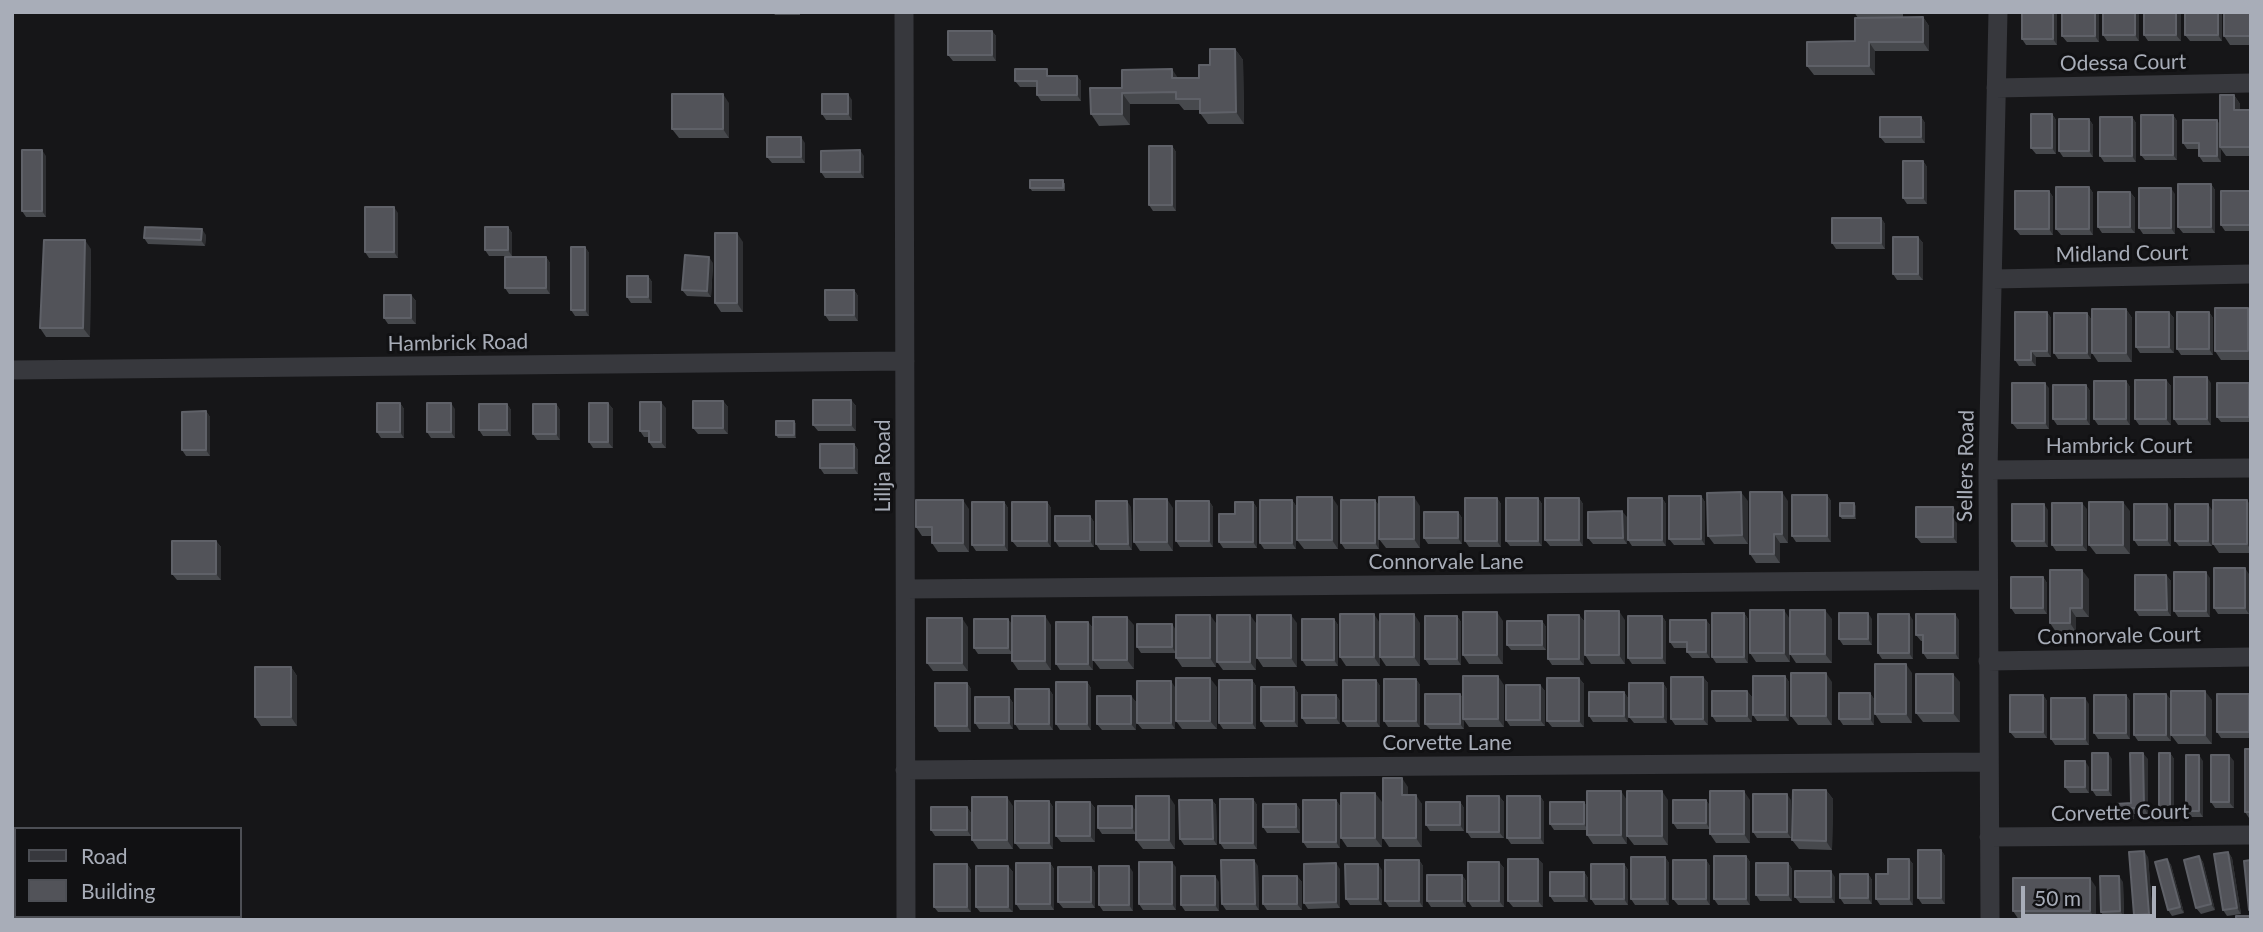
<!DOCTYPE html>
<style>
body{margin:0}
#map{position:relative;width:2263px;height:932px;overflow:hidden;background:#161618;font-family:Lato,sans-serif}
canvas{display:block}
.frame{position:absolute;inset:0;border:14px solid #a8adb8;pointer-events:none}
.legend{position:absolute;left:14px;top:827px;width:228px;height:91px;box-sizing:border-box;background:#111113;border:2px solid #4d4f55;margin:0;padding:9px 12px;list-style:none;font-size:21px;color:#a8adb8}
.legend li{display:flex;align-items:center;gap:14px;height:35px}
.legend b{width:35px;border:2px solid #4d4f55}
.scale{position:absolute;left:2021px;top:886px;width:135px;height:32px;box-sizing:border-box;border:4px solid #a8adb8;border-top:0;padding-left:9px;font-size:21px;line-height:24px;white-space:nowrap;color:#a8adb8;-webkit-text-stroke:5px #111113;paint-order:stroke}
</style>
<div id="map">
<canvas width="2263" height="932"></canvas>
<div class="frame"></div>
<ul class="legend">
<li><b style="height:9px;background:#37383d"></b>Road</li>
<li><b style="height:19px;background:#525359"></b>Building</li>
</ul>
<div class="scale">50 m</div>
</div>
<script>
const ctx = document.querySelector('canvas').getContext('2d');
ctx.lineJoin = 'round';
const poly = rows => new Path2D(rows.map(r => 'M' + r).join(''));
function strokePath(path, color, width, dash) { ctx.strokeStyle = color; ctx.lineWidth = width; ctx.lineCap = dash ? 'butt' : 'round'; ctx.setLineDash(dash || []); ctx.stroke(path); }
function fillPath(path, color) { ctx.fillStyle = color; ctx.fill(path, 'evenodd'); }
function label(font, color, halo, rows, align = 'center') {
  ctx.font = font + ' Lato,sans-serif'; ctx.lineWidth = 6; ctx.setLineDash([]); ctx.textBaseline = 'middle'; ctx.strokeStyle = halo; ctx.fillStyle = color; for (const [text, x, y, turn = 0] of rows) {
    ctx.save(); ctx.translate(x, y); ctx.rotate((+turn || 0) * Math.PI / 180); ctx.textAlign = isNaN(turn) ? turn : align; if (halo) ctx.strokeText(text, 0, 0); ctx.fillText(text, 0, 0); ctx.restore();
  }
}
const minor = poly([
 [904,12,906,920],
 [1996,88,2251,83],
 [1993,279,2251,274],
 [12,370,905,361],
 [1988,470,2251,468],
 [906,589,1987,580],
 [1988,661,2251,657],
 [905,770,1989,762],
 [1989,837,2251,835],
 [1990,920,1988,470,1998,12]
]);
const wall = poly([
 [773,12,800,12,800,15,775,15],
 [1854,12,1903,12,1903,17,1923,17,1929,26,1929,51,1875,51,1875,75,1814,75,1807,66,1855,41,1858,18],
 [2057,12,2057,45,2026,45,2022,39],
 [2099,12,2099,42,2067,42,2062,36],
 [2139,12,2139,41,2107,41,2103,35],
 [2181,12,2181,41,2148,41,2144,35],
 [2222,12,2222,41,2190,41,2185,35],
 [2251,12,2251,45,2230,45,2224,36],
 [992,31,996,36,996,61,953,61,948,55],
 [1235,49,1243,60,1244,124,1208,124,1200,113,1200,110,1184,110,1179,104,1130,104,1130,125,1099,126,1091,114,1122,88,1179,78,1199,78,1210,65],
 [1051,76,1077,76,1081,81,1081,101,1041,101,1037,95,1037,87,1020,87,1015,81],
 [2234,95,2240,104,2240,110,2251,110,2251,156,2226,156,2221,149,2221,162,2203,162,2199,156,2199,149,2187,149,2183,143,2220,124],
 [852,100,852,120,826,120,822,114],
 [729,103,729,138,679,138,672,129],
 [2052,114,2056,120,2056,154,2036,154,2031,148],
 [2173,115,2177,121,2177,160,2145,160,2141,155],
 [1921,117,1925,123,1925,143,1885,143,1880,137],
 [2132,117,2136,123,2136,162,2104,162,2100,156],
 [2089,119,2093,125,2093,157,2063,157,2059,151],
 [805,143,805,163,772,163,767,157],
 [1172,146,1176,152,1176,211,1153,211,1149,205],
 [46,156,46,217,26,217,22,211],
 [864,156,864,178,825,178,821,172],
 [1923,161,1927,167,1927,204,1907,204,1903,198],
 [1065,183,1065,191,1032,191,1030,188],
 [2211,184,2215,190,2215,233,2183,233,2178,227],
 [2089,187,2093,193,2093,235,2061,235,2056,229],
 [2049,191,2053,197,2053,235,2020,235,2015,229],
 [2251,191,2251,231,2225,231,2221,225],
 [2130,192,2135,198,2135,233,2102,233,2098,227],
 [2175,194,2175,234,2143,234,2139,228],
 [398,213,398,258,369,258,365,252],
 [1881,218,1885,224,1885,249,1836,249,1832,243],
 [508,227,512,233,512,256,489,256,485,250],
 [206,235,205,246,148,244,144,238],
 [1918,237,1923,243,1923,280,1897,280,1893,274],
 [743,242,743,312,721,312,715,303],
 [585,247,589,253,589,316,575,316,571,310],
 [91,249,90,337,46,337,40,328],
 [546,257,550,263,550,294,509,294,505,288],
 [713,263,711,297,687,296,682,290],
 [648,276,652,282,652,303,631,303,627,297],
 [854,290,858,296,858,321,829,321,825,315],
 [411,295,416,301,416,324,388,324,384,318],
 [2126,309,2132,318,2132,362,2098,362,2092,353],
 [2251,311,2251,360,2221,360,2215,351],
 [2047,312,2051,318,2051,357,2036,357,2036,366,2019,366,2015,360],
 [2169,312,2174,318,2174,353,2140,353,2136,347],
 [2209,312,2213,318,2213,355,2181,355,2177,349],
 [2087,313,2091,319,2091,359,2058,359,2054,353],
 [2166,380,2171,386,2171,425,2139,425,2135,419],
 [2126,381,2130,387,2130,425,2098,425,2094,419],
 [2211,383,2211,425,2178,425,2174,419],
 [2086,385,2090,391,2090,425,2057,425,2053,419],
 [2251,386,2251,422,2221,422,2217,417],
 [2049,388,2049,429,2017,429,2012,423],
 [851,400,856,406,856,431,818,431,813,425],
 [723,401,728,407,728,434,698,434,693,428],
 [400,403,404,409,404,438,381,438,377,432],
 [608,403,613,409,613,448,593,448,589,442],
 [507,404,511,410,511,436,483,436,479,430],
 [556,404,560,410,560,440,537,440,533,434],
 [666,408,666,448,653,448,649,442,649,437,644,437,640,431],
 [455,409,455,438,431,438,427,432],
 [206,411,210,417,210,456,186,456,182,450],
 [794,421,796,424,796,438,778,438,776,435],
 [854,444,858,450,858,474,824,474,820,468],
 [1827,495,1831,501,1831,542,1796,542,1792,536],
 [1701,496,1705,502,1705,545,1674,545,1669,539],
 [1497,498,1501,504,1501,547,1469,547,1465,541],
 [1538,498,1542,504,1542,546,1510,546,1506,541],
 [1579,498,1583,504,1583,546,1550,546,1545,540],
 [1662,498,1666,504,1666,546,1632,546,1628,540],
 [1292,500,1296,506,1296,549,1264,549,1260,543],
 [1375,500,1379,506,1379,549,1345,549,1341,543],
 [1209,501,1213,507,1213,547,1180,547,1176,541],
 [1748,501,1748,544,1714,544,1708,536],
 [1788,501,1788,543,1780,543,1780,563,1756,563,1750,554],
 [1004,502,1008,508,1008,551,976,551,972,545],
 [1047,502,1051,508,1051,547,1017,547,1012,541],
 [1253,502,1257,508,1257,548,1223,548,1219,542,1235,514],
 [1338,506,1338,549,1304,549,1297,540],
 [1420,506,1420,548,1386,548,1379,539],
 [1856,506,1856,519,1842,519,1840,516],
 [2251,506,2251,553,2219,553,2213,544],
 [1131,507,1132,550,1100,550,1096,544],
 [1173,508,1173,551,1140,551,1134,542],
 [969,509,969,552,938,552,932,543,932,536,922,536,916,527],
 [2087,509,2087,551,2056,551,2052,545],
 [2048,510,2048,547,2016,547,2012,541],
 [2171,510,2171,546,2138,546,2134,540],
 [2212,510,2212,546,2179,546,2175,541],
 [2130,511,2130,554,2096,554,2089,545],
 [1458,512,1462,518,1462,544,1428,544,1424,538],
 [1957,512,1957,543,1921,543,1916,537],
 [1090,516,1094,522,1094,547,1059,547,1055,541],
 [1627,517,1627,544,1593,544,1588,538],
 [216,541,221,547,221,580,177,580,172,574],
 [2249,574,2249,614,2218,614,2214,608],
 [2166,575,2171,581,2171,616,2139,616,2135,610],
 [2043,577,2047,583,2047,614,2015,614,2011,608],
 [2210,578,2210,617,2178,617,2174,611],
 [2089,579,2089,617,2076,617,2076,632,2056,632,2050,623],
 [1784,610,1790,662,1756,662,1750,653],
 [1744,613,1748,619,1748,663,1716,663,1712,657],
 [1374,614,1380,666,1346,666,1340,657],
 [1579,615,1584,621,1584,665,1552,665,1548,659],
 [1457,616,1461,622,1461,665,1429,665,1425,659],
 [1662,616,1666,622,1666,664,1632,664,1628,658],
 [1334,619,1338,625,1338,666,1306,666,1302,660],
 [1832,619,1832,663,1796,663,1790,654],
 [1872,619,1872,645,1843,645,1839,639],
 [1625,620,1625,664,1591,664,1585,655],
 [1706,620,1710,625,1710,658,1692,658,1687,652,1687,648,1674,648,1670,642],
 [1913,620,1913,659,1882,659,1878,653],
 [1959,620,1959,659,1927,659,1923,653,1923,641,1921,641,1916,635],
 [1503,621,1503,664,1469,664,1463,655],
 [1542,621,1546,627,1546,650,1511,650,1507,645],
 [1088,622,1093,628,1093,670,1060,670,1056,664],
 [1216,623,1216,667,1182,667,1176,658],
 [1256,623,1256,670,1223,670,1217,662],
 [1297,623,1297,667,1263,667,1257,658],
 [1420,623,1420,666,1386,666,1380,657],
 [1012,624,1051,625,1051,670,1018,670,1012,661,1012,654,978,654,974,648],
 [1172,624,1176,653,1141,653,1137,647],
 [1134,625,1134,669,1100,669,1093,660],
 [968,627,968,671,933,671,927,663],
 [291,667,297,676,297,726,261,726,255,717],
 [1912,673,1912,723,1881,723,1875,714],
 [1785,676,1789,682,1789,721,1757,721,1753,715],
 [1703,677,1708,683,1708,725,1675,725,1671,719],
 [1579,678,1584,684,1584,727,1552,727,1547,721],
 [1416,679,1420,685,1420,727,1388,727,1384,721],
 [1252,680,1256,686,1256,729,1223,729,1219,723],
 [1376,680,1380,686,1380,727,1347,727,1343,721],
 [1087,682,1091,688,1091,730,1060,730,1056,724],
 [1832,682,1832,725,1798,725,1791,716],
 [1960,682,1960,722,1923,722,1916,713],
 [967,683,971,689,971,732,939,732,935,726],
 [1663,683,1667,689,1667,723,1634,723,1629,717],
 [1504,685,1504,727,1469,727,1464,720,1464,729,1430,729,1425,724,1460,694,1463,698],
 [1540,685,1545,691,1545,726,1510,726,1506,720],
 [1175,687,1175,729,1142,729,1137,723],
 [1217,687,1217,729,1182,729,1176,721],
 [1294,687,1298,693,1298,727,1265,727,1261,721],
 [1049,689,1053,695,1053,730,1019,730,1015,724],
 [1747,691,1752,697,1752,722,1716,722,1712,716],
 [1624,692,1628,698,1628,722,1593,722,1589,716],
 [1870,693,1874,699,1874,725,1843,725,1839,719],
 [2166,694,2171,700,2171,741,2138,741,2134,735],
 [1336,695,1340,701,1340,724,1306,724,1302,718],
 [2043,695,2047,701,2047,738,2015,738,2010,732],
 [2126,695,2130,701,2130,739,2098,739,2094,733],
 [1131,696,1136,702,1136,730,1102,730,1097,724],
 [2251,696,2251,738,2221,738,2217,732],
 [1009,697,1013,703,1013,729,979,729,975,723],
 [2212,700,2212,744,2178,744,2171,735],
 [2089,704,2089,745,2055,745,2051,739],
 [2251,749,2251,818,2249,818,2245,812],
 [2170,753,2174,759,2174,814,2163,814,2159,808],
 [2112,759,2112,796,2096,796,2092,790],
 [2148,759,2148,814,2134,814,2134,819,2120,819,2116,813,2131,803],
 [2203,761,2203,817,2190,817,2186,811],
 [2234,761,2234,808,2215,808,2211,802],
 [2089,767,2089,793,2070,793,2065,787],
 [1408,787,1408,795,1422,804,1422,847,1389,847,1383,838],
 [1826,790,1833,799,1832,850,1799,849,1792,840],
 [1621,791,1627,844,1593,844,1587,835,1587,830,1554,830,1550,824,1584,802,1587,807],
 [1499,796,1504,802,1504,838,1471,838,1467,832],
 [1540,796,1544,802,1544,844,1511,844,1507,838],
 [1253,799,1257,805,1257,849,1224,849,1220,843],
 [1212,800,1216,805,1217,845,1184,845,1180,839],
 [1336,800,1340,806,1340,848,1307,848,1303,842],
 [1668,800,1668,845,1634,845,1627,836],
 [1706,800,1710,806,1710,829,1677,829,1673,823],
 [1750,800,1750,843,1716,843,1710,834],
 [1791,800,1791,838,1757,838,1753,832],
 [1049,801,1053,807,1053,849,1020,849,1015,843],
 [1090,802,1095,808,1095,842,1061,842,1056,836],
 [1382,802,1382,847,1347,847,1341,838],
 [1460,802,1464,808,1464,831,1430,831,1426,825],
 [1296,804,1300,810,1300,833,1267,833,1263,827],
 [1175,805,1175,849,1143,849,1136,840,1136,834,1102,834,1098,828,1132,806,1136,811],
 [1013,806,1013,849,978,849,972,840],
 [967,807,971,813,971,836,935,836,931,830],
 [1941,850,1945,856,1945,904,1922,904,1918,898],
 [2228,852,2232,858,2241,914,2227,916,2223,910],
 [1746,856,1750,862,1750,905,1718,905,1714,899],
 [2199,856,2203,862,2215,910,2201,914,2196,908],
 [1665,857,1669,863,1669,905,1635,905,1631,899],
 [2148,857,2153,920,2137,920,2134,915],
 [1538,859,1543,864,1543,907,1513,907,1508,901],
 [1909,859,1913,864,1913,905,1880,905,1876,899,1888,874],
 [2167,859,2171,865,2184,913,2172,916,2168,910],
 [1419,860,1423,866,1423,907,1389,907,1385,901],
 [1706,860,1710,866,1710,905,1678,905,1673,899],
 [1499,862,1504,868,1504,907,1472,907,1468,901],
 [1050,863,1054,869,1054,910,1020,910,1016,904],
 [1788,863,1792,869,1792,901,1760,901,1756,895],
 [967,864,971,870,971,912,938,912,934,907],
 [1624,864,1628,870,1628,905,1595,905,1591,899],
 [1008,866,1013,872,1013,912,980,912,976,907],
 [1258,866,1259,910,1226,910,1222,904],
 [1091,867,1095,873,1095,908,1063,908,1058,902],
 [1176,867,1176,910,1143,910,1139,904],
 [1340,869,1340,908,1308,909,1304,903],
 [1382,870,1382,905,1350,905,1346,899],
 [1133,872,1133,911,1103,911,1099,905],
 [1584,872,1588,878,1588,902,1554,902,1550,896],
 [1868,874,1872,880,1872,904,1844,904,1840,898],
 [1462,875,1466,881,1466,907,1431,907,1427,901],
 [1297,876,1302,882,1302,910,1267,910,1263,904],
 [1835,877,1835,903,1800,903,1795,897],
 [1219,882,1219,911,1185,911,1181,905],
 [2123,882,2124,917,2105,918,2101,912],
 [2096,887,2096,920,2019,920,2013,911]
]);
const shadedWall = poly([
 [2053,12,2057,12,2057,45,2053,39],
 [2095,12,2099,12,2099,42,2095,36],
 [2135,12,2139,12,2139,41,2135,35],
 [2176,12,2181,12,2181,41,2176,35],
 [2218,12,2222,12,2222,41,2218,35],
 [1923,17,1929,26,1929,51,1923,42],
 [992,31,996,36,996,61,992,55],
 [1869,42,1875,51,1875,75,1869,66],
 [1235,49,1243,60,1244,124,1236,112],
 [1172,69,1180,81,1172,78],
 [1077,76,1081,81,1081,101,1077,95],
 [1122,93,1130,104,1130,125,1122,114],
 [723,94,729,103,729,138,723,129],
 [848,94,852,100,852,120,848,114],
 [2234,95,2240,104,2240,119,2234,110],
 [2052,114,2056,120,2056,154,2052,148],
 [2173,115,2177,121,2177,160,2173,155],
 [1921,117,1925,123,1925,143,1921,137],
 [2132,117,2136,123,2136,162,2132,156],
 [2089,119,2093,125,2093,157,2089,151],
 [2217,120,2221,126,2220,147,2221,149,2221,162,2217,156],
 [801,137,805,143,805,163,801,157],
 [1172,146,1176,152,1176,211,1172,205],
 [42,150,46,156,46,217,42,211],
 [860,150,864,156,864,178,860,172],
 [1923,161,1927,167,1927,204,1923,198],
 [2211,184,2215,190,2215,233,2211,227],
 [2089,187,2093,193,2093,235,2089,229],
 [2171,188,2175,194,2175,234,2171,228],
 [2049,191,2053,197,2053,235,2049,229],
 [2130,192,2135,198,2135,233,2130,227],
 [394,207,398,213,398,258,394,252],
 [1881,218,1885,224,1885,249,1881,243],
 [508,227,512,233,512,256,508,250],
 [202,229,206,235,205,246,201,240],
 [737,233,743,242,743,312,737,303],
 [1918,237,1923,243,1923,280,1918,274],
 [85,240,91,249,90,337,83,328],
 [585,247,589,253,589,316,585,310],
 [546,257,550,263,550,294,546,288],
 [709,257,713,263,711,297,707,291],
 [648,276,652,282,652,303,648,297],
 [854,290,858,296,858,321,854,315],
 [411,295,416,301,416,324,411,318],
 [2248,308,2251,311,2251,355,2248,351],
 [2126,309,2132,318,2132,362,2126,353],
 [2047,312,2051,318,2051,357,2047,351],
 [2169,312,2174,318,2174,353,2169,347],
 [2209,312,2213,318,2213,355,2209,349],
 [2087,313,2091,319,2091,359,2087,353],
 [2031,351,2036,357,2036,366,2031,360],
 [2207,377,2211,383,2211,425,2207,419],
 [2166,380,2171,386,2171,425,2166,419],
 [2126,381,2130,387,2130,425,2126,419],
 [2045,383,2049,388,2049,429,2045,423],
 [2249,383,2251,386,2251,419,2249,417],
 [2086,385,2090,391,2090,425,2086,419],
 [851,400,856,406,856,431,851,425],
 [723,401,728,407,728,434,723,428],
 [661,402,666,408,666,448,661,442],
 [400,403,404,409,404,438,400,432],
 [451,403,455,409,455,438,451,432],
 [608,403,613,409,613,448,608,442],
 [507,404,511,410,511,436,507,430],
 [556,404,560,410,560,440,556,434],
 [206,411,210,417,210,456,206,450],
 [794,421,796,424,796,438,794,435],
 [854,444,858,450,858,474,854,468],
 [1741,492,1748,501,1748,544,1742,535],
 [1782,492,1788,501,1788,543,1782,534],
 [1827,495,1831,501,1831,542,1827,536],
 [1701,496,1705,502,1705,545,1701,539],
 [1332,497,1338,506,1338,549,1332,540],
 [1414,497,1420,506,1420,548,1414,539],
 [1497,498,1501,504,1501,547,1497,541],
 [1538,498,1542,504,1542,546,1538,541],
 [1579,498,1583,504,1583,546,1579,540],
 [1662,498,1666,504,1666,546,1662,540],
 [1167,499,1173,508,1173,551,1167,542],
 [963,500,969,509,969,552,963,543],
 [1292,500,1296,506,1296,549,1292,543],
 [1375,500,1379,506,1379,549,1375,543],
 [2247,500,2251,506,2251,550,2247,544],
 [1127,501,1131,507,1132,550,1128,544],
 [1209,501,1213,507,1213,547,1209,541],
 [1004,502,1008,508,1008,551,1004,545],
 [1047,502,1051,508,1051,547,1047,541],
 [1253,502,1257,508,1257,548,1253,542],
 [2123,502,2130,511,2130,554,2123,545],
 [1854,503,1856,506,1856,519,1854,516],
 [2082,503,2087,509,2087,551,2082,545],
 [2044,504,2048,510,2048,547,2044,541],
 [2167,504,2171,510,2171,546,2167,540],
 [2208,504,2212,510,2212,546,2208,541],
 [1953,507,1957,512,1957,543,1953,537],
 [1622,511,1627,517,1627,544,1623,538],
 [1458,512,1462,518,1462,544,1458,538],
 [1090,516,1094,522,1094,547,1090,541],
 [1774,534,1780,543,1780,563,1774,554],
 [216,541,221,547,221,580,216,574],
 [2245,568,2249,574,2249,614,2245,608],
 [2082,570,2089,579,2089,617,2082,608],
 [2206,572,2210,578,2210,617,2206,611],
 [2166,575,2171,581,2171,616,2167,610],
 [2043,577,2047,583,2047,614,2043,608],
 [2070,608,2076,617,2076,632,2070,623],
 [1784,610,1790,619,1790,662,1784,653],
 [1825,610,1832,619,1832,663,1825,654],
 [1619,611,1625,620,1625,664,1619,655],
 [1497,612,1503,621,1503,664,1497,655],
 [1744,613,1748,619,1748,663,1744,657],
 [1868,613,1872,619,1872,645,1868,639],
 [1374,614,1380,623,1380,666,1374,657],
 [1414,614,1420,623,1420,666,1414,657],
 [1909,614,1913,620,1913,659,1909,653],
 [1955,614,1959,620,1959,659,1955,653],
 [1210,615,1216,623,1216,667,1210,658],
 [1250,615,1256,623,1256,670,1250,662],
 [1291,615,1297,623,1297,667,1291,658],
 [1579,615,1584,621,1584,665,1579,659],
 [1045,616,1051,625,1051,670,1045,661],
 [1457,616,1461,622,1461,665,1457,659],
 [1662,616,1666,622,1666,664,1662,658],
 [1127,617,1134,625,1134,669,1127,660],
 [962,618,968,627,968,671,962,663],
 [1008,619,1013,625,1013,654,1008,648],
 [1334,619,1338,625,1338,666,1334,660],
 [1706,620,1710,625,1710,658,1706,652],
 [1542,621,1546,627,1546,650,1542,645],
 [1088,622,1093,628,1093,670,1088,664],
 [1172,624,1176,630,1176,653,1172,647],
 [1906,664,1912,673,1912,723,1906,714],
 [291,667,297,676,297,726,291,717],
 [1826,673,1832,682,1832,725,1826,716],
 [1953,674,1960,682,1960,722,1953,713],
 [1498,676,1504,685,1504,727,1498,719],
 [1785,676,1789,682,1789,721,1785,715],
 [1703,677,1708,683,1708,725,1703,719],
 [1210,678,1217,687,1217,729,1210,721],
 [1579,678,1584,684,1584,727,1579,721],
 [1416,679,1420,685,1420,727,1416,721],
 [1252,680,1256,686,1256,729,1252,723],
 [1376,680,1380,686,1380,727,1376,721],
 [1171,681,1175,687,1175,729,1171,723],
 [1087,682,1091,688,1091,730,1087,724],
 [967,683,971,689,971,732,967,726],
 [1663,683,1667,689,1667,723,1663,717],
 [1540,685,1545,691,1545,726,1540,720],
 [1294,687,1298,693,1298,727,1294,721],
 [1049,689,1053,695,1053,730,1049,724],
 [1747,691,1752,697,1752,722,1747,716],
 [2205,691,2212,700,2212,744,2205,735],
 [1624,692,1628,698,1628,722,1624,716],
 [1870,693,1874,699,1874,725,1870,719],
 [1460,694,1464,700,1463,719,1464,720,1464,729,1460,724],
 [2166,694,2171,700,2171,741,2166,735],
 [2249,694,2251,696,2251,735,2249,732],
 [1336,695,1340,701,1340,724,1336,718],
 [2043,695,2047,701,2047,738,2043,732],
 [2126,695,2130,701,2130,739,2126,733],
 [1131,696,1136,702,1136,730,1131,724],
 [1009,697,1013,703,1013,729,1009,723],
 [2085,698,2089,704,2089,745,2085,739],
 [2108,753,2112,759,2112,796,2108,790],
 [2143,753,2148,759,2148,814,2144,808],
 [2170,753,2174,759,2174,814,2170,808],
 [2199,755,2203,761,2203,817,2199,811],
 [2229,755,2234,761,2234,808,2229,802],
 [2085,761,2089,767,2089,793,2085,787],
 [1402,778,1408,787,1408,804,1402,795],
 [1826,790,1833,799,1832,850,1826,841],
 [1621,791,1627,800,1627,844,1621,835],
 [1662,791,1668,800,1668,845,1662,836],
 [1744,791,1750,800,1750,843,1744,834],
 [1375,793,1382,802,1382,847,1375,838],
 [1787,794,1791,800,1791,838,1787,832],
 [1416,795,1422,804,1422,847,1416,838],
 [1169,796,1175,805,1175,849,1169,840],
 [1499,796,1504,802,1504,838,1499,832],
 [1540,796,1544,802,1544,844,1540,838],
 [1007,797,1013,806,1013,849,1007,840],
 [1253,799,1257,805,1257,849,1253,843],
 [1212,800,1216,805,1217,845,1213,839],
 [1336,800,1340,806,1340,848,1336,842],
 [1706,800,1710,806,1710,829,1706,823],
 [1049,801,1053,807,1053,849,1049,843],
 [1090,802,1095,808,1095,842,1090,836],
 [1460,802,1464,808,1464,831,1460,825],
 [1584,802,1588,808,1588,830,1584,824],
 [1296,804,1300,810,1300,833,1296,827],
 [1132,806,1137,812,1136,834,1132,828],
 [967,807,971,813,971,836,967,830],
 [2129,808,2134,814,2134,819,2129,813],
 [1941,850,1945,856,1945,904,1941,898],
 [2144,851,2148,857,2153,920,2149,914],
 [2228,852,2232,858,2241,914,2237,908],
 [1746,856,1750,862,1750,905,1746,899],
 [2199,856,2203,862,2215,910,2211,904],
 [1665,857,1669,863,1669,905,1665,899],
 [1538,859,1543,864,1543,907,1538,901],
 [1909,859,1913,864,1913,905,1909,899],
 [2167,859,2171,865,2184,913,2180,907],
 [1254,860,1258,866,1259,910,1255,904],
 [1419,860,1423,866,1423,907,1419,901],
 [1706,860,1710,866,1710,905,1706,899],
 [1172,862,1176,867,1176,910,1172,904],
 [1499,862,1504,868,1504,907,1499,901],
 [1050,863,1054,869,1054,910,1050,904],
 [1336,863,1340,869,1340,908,1336,902],
 [1788,863,1792,869,1792,901,1788,895],
 [967,864,971,870,971,912,967,907],
 [1378,864,1382,870,1382,905,1378,899],
 [1624,864,1628,870,1628,905,1624,899],
 [1008,866,1013,872,1013,912,1008,907],
 [1129,866,1133,872,1133,911,1129,905],
 [1091,867,1095,873,1095,908,1091,902],
 [1831,871,1835,877,1835,903,1831,897],
 [1584,872,1588,878,1588,902,1584,896],
 [1868,874,1872,880,1872,904,1868,898],
 [1462,875,1466,881,1466,907,1462,901],
 [1215,876,1219,882,1219,911,1215,905],
 [1297,876,1302,882,1302,910,1297,904],
 [2119,876,2123,882,2124,917,2120,911],
 [2090,878,2096,887,2096,920,2090,911]
]);
const building = poly([
 [2022,12,2053,12,2053,39,2022,39,2022,12],
 [2062,12,2095,12,2095,36,2062,36,2062,12],
 [2103,12,2135,12,2135,35,2103,35,2103,12],
 [2144,12,2176,12,2176,35,2144,35,2144,12],
 [2185,12,2218,12,2218,35,2185,35,2185,12],
 [2224,12,2251,12,2251,36,2224,36,2224,12],
 [1923,17,1923,42,1869,42,1869,66,1807,66,1807,42,1855,41,1855,18,1923,17],
 [948,31,992,31,992,55,948,55,948,31],
 [1210,49,1235,49,1236,112,1200,113,1200,99,1176,99,1176,92,1122,93,1122,114,1091,114,1090,88,1122,88,1122,70,1172,69,1172,78,1199,78,1199,65,1210,65,1210,49],
 [1015,69,1047,69,1047,76,1077,76,1077,95,1037,95,1037,81,1015,81,1015,69],
 [672,94,723,94,723,129,672,129,672,94],
 [822,94,848,94,848,114,822,114,822,94],
 [2220,95,2234,95,2234,110,2251,110,2251,147,2220,147,2220,95],
 [2031,114,2052,114,2052,148,2031,148,2031,114],
 [2141,115,2173,115,2173,155,2141,155,2141,115],
 [1880,117,1921,117,1921,137,1880,137,1880,117],
 [2100,117,2132,117,2132,156,2100,156,2100,117],
 [2059,119,2089,119,2089,151,2059,151,2059,119],
 [2183,120,2217,120,2217,156,2199,156,2199,143,2183,143,2183,120],
 [767,137,801,137,801,157,767,157,767,137],
 [1149,146,1172,146,1172,205,1149,205,1149,146],
 [22,150,42,150,42,211,22,211,22,150],
 [860,150,860,172,821,172,821,151,860,150],
 [1903,161,1923,161,1923,198,1903,198,1903,161],
 [1030,180,1063,180,1063,188,1030,188,1030,180],
 [2178,184,2211,184,2211,227,2178,227,2178,184],
 [2056,187,2089,187,2089,229,2056,229,2056,187],
 [2139,188,2171,188,2171,228,2139,228,2139,188],
 [2015,191,2049,191,2049,229,2015,229,2015,191],
 [2221,191,2251,191,2251,225,2221,225,2221,191],
 [2098,192,2130,192,2130,227,2098,227,2098,192],
 [365,207,394,207,394,252,365,252,365,207],
 [1832,218,1881,218,1881,243,1832,243,1832,218],
 [145,227,202,229,201,240,144,238,145,227],
 [485,227,508,227,508,250,485,250,485,227],
 [715,233,737,233,737,303,715,303,715,233],
 [1893,237,1918,237,1918,274,1893,274,1893,237],
 [44,240,85,240,83,328,40,328,44,240],
 [571,247,585,247,585,310,571,310,571,247],
 [685,255,709,257,707,291,682,290,685,255],
 [505,257,546,257,546,288,505,288,505,257],
 [627,276,648,276,648,297,627,297,627,276],
 [825,290,854,290,854,315,825,315,825,290],
 [384,295,411,295,411,318,384,318,384,295],
 [2215,308,2248,308,2248,351,2215,351,2215,308],
 [2092,309,2126,309,2126,353,2092,353,2092,309],
 [2015,312,2047,312,2047,351,2031,351,2031,360,2015,360,2015,312],
 [2136,312,2169,312,2169,347,2136,347,2136,312],
 [2177,312,2209,312,2209,349,2177,349,2177,312],
 [2054,313,2087,313,2087,353,2054,353,2054,313],
 [2174,377,2207,377,2207,419,2174,419,2174,377],
 [2135,380,2166,380,2166,419,2135,419,2135,380],
 [2094,381,2126,381,2126,419,2094,419,2094,381],
 [2012,383,2045,383,2045,423,2012,423,2012,383],
 [2217,383,2249,383,2249,417,2217,417,2217,383],
 [2053,385,2086,385,2086,419,2053,419,2053,385],
 [813,400,851,400,851,425,813,425,813,400],
 [693,401,723,401,723,428,693,428,693,401],
 [640,402,661,402,661,442,649,442,649,431,640,431,640,402],
 [377,403,400,403,400,432,377,432,377,403],
 [427,403,451,403,451,432,427,432,427,403],
 [589,403,608,403,608,442,589,442,589,403],
 [479,404,507,404,507,430,479,430,479,404],
 [533,404,556,404,556,434,533,434,533,404],
 [206,411,206,450,182,450,182,412,206,411],
 [776,421,794,421,794,435,776,435,776,421],
 [820,444,854,444,854,468,820,468,820,444],
 [1741,492,1742,535,1708,536,1707,493,1741,492],
 [1750,492,1782,492,1782,534,1774,534,1774,554,1750,554,1750,492],
 [1792,495,1827,495,1827,536,1792,536,1792,495],
 [1669,496,1701,496,1701,539,1669,539,1669,496],
 [1297,497,1332,497,1332,540,1297,540,1297,497],
 [1379,497,1414,497,1414,539,1379,539,1379,497],
 [1465,498,1497,498,1497,541,1465,541,1465,498],
 [1506,498,1538,498,1538,541,1506,541,1506,498],
 [1545,498,1579,498,1579,540,1545,540,1545,498],
 [1628,498,1662,498,1662,540,1628,540,1628,498],
 [1134,499,1167,499,1167,542,1134,542,1134,499],
 [916,500,963,500,963,543,932,543,932,527,916,527,916,500],
 [1260,500,1292,500,1292,543,1260,543,1260,500],
 [1341,500,1375,500,1375,543,1341,543,1341,500],
 [2213,500,2247,500,2247,544,2213,544,2213,500],
 [1096,501,1127,501,1128,544,1096,544,1096,501],
 [1176,501,1209,501,1209,541,1176,541,1176,501],
 [972,502,1004,502,1004,545,972,545,972,502],
 [1012,502,1047,502,1047,541,1012,541,1012,502],
 [1235,502,1253,502,1253,542,1219,542,1219,514,1235,514,1235,502],
 [2089,502,2123,502,2123,545,2089,545,2089,502],
 [1840,503,1854,503,1854,516,1840,516,1840,503],
 [2052,503,2082,503,2082,545,2052,545,2052,503],
 [2012,504,2044,504,2044,541,2012,541,2012,504],
 [2134,504,2167,504,2167,540,2134,540,2134,504],
 [2175,504,2208,504,2208,541,2175,541,2175,504],
 [1916,507,1953,507,1953,537,1916,537,1916,507],
 [1622,511,1623,538,1588,538,1588,512,1622,511],
 [1424,512,1458,512,1458,538,1424,538,1424,512],
 [1055,516,1090,516,1090,541,1055,541,1055,516],
 [172,541,216,541,216,574,172,574,172,541],
 [2214,568,2245,568,2245,608,2214,608,2214,568],
 [2050,570,2082,570,2082,608,2070,608,2070,623,2050,623,2050,570],
 [2174,572,2206,572,2206,611,2174,611,2174,572],
 [2135,575,2166,575,2167,610,2135,610,2135,575],
 [2011,577,2043,577,2043,608,2011,608,2011,577],
 [1750,610,1784,610,1784,653,1750,653,1750,610],
 [1790,610,1825,610,1825,654,1790,654,1790,610],
 [1585,611,1619,611,1619,655,1585,655,1585,611],
 [1463,612,1497,612,1497,655,1463,655,1463,612],
 [1712,613,1744,613,1744,657,1712,657,1712,613],
 [1839,613,1868,613,1868,639,1839,639,1839,613],
 [1340,614,1374,614,1374,657,1340,657,1340,614],
 [1380,614,1414,614,1414,657,1380,657,1380,614],
 [1878,614,1909,614,1909,653,1878,653,1878,614],
 [1916,614,1955,614,1955,653,1923,653,1923,635,1916,635,1916,614],
 [1176,615,1210,615,1210,658,1176,658,1176,615],
 [1217,615,1250,615,1250,662,1217,662,1217,615],
 [1257,615,1291,615,1291,658,1257,658,1257,615],
 [1548,615,1579,615,1579,659,1548,659,1548,615],
 [1012,616,1045,616,1045,661,1012,661,1012,616],
 [1425,616,1457,616,1457,659,1425,659,1425,616],
 [1628,616,1662,616,1662,658,1628,658,1628,616],
 [1093,617,1127,617,1127,660,1093,660,1093,617],
 [927,618,962,618,962,663,927,663,927,618],
 [974,619,1008,619,1008,648,974,648,974,619],
 [1302,619,1334,619,1334,660,1302,660,1302,619],
 [1670,620,1706,620,1706,652,1687,652,1687,642,1670,642,1670,620],
 [1507,621,1542,621,1542,645,1507,645,1507,621],
 [1056,622,1088,622,1088,664,1056,664,1056,622],
 [1137,624,1172,624,1172,647,1137,647,1137,624],
 [1875,664,1906,664,1906,714,1875,714,1875,664],
 [255,667,291,667,291,717,255,717,255,667],
 [1791,673,1826,673,1826,716,1791,716,1791,673],
 [1916,674,1953,674,1953,713,1916,713,1916,674],
 [1463,676,1498,676,1498,719,1463,719,1463,676],
 [1753,676,1785,676,1785,715,1753,715,1753,676],
 [1671,677,1703,677,1703,719,1671,719,1671,677],
 [1176,678,1210,678,1210,721,1176,721,1176,678],
 [1547,678,1579,678,1579,721,1547,721,1547,678],
 [1384,679,1416,679,1416,721,1384,721,1384,679],
 [1219,680,1252,680,1252,723,1219,723,1219,680],
 [1343,680,1376,680,1376,721,1343,721,1343,680],
 [1137,681,1171,681,1171,723,1137,723,1137,681],
 [1056,682,1087,682,1087,724,1056,724,1056,682],
 [935,683,967,683,967,726,935,726,935,683],
 [1629,683,1663,683,1663,717,1629,717,1629,683],
 [1506,685,1540,685,1540,720,1506,720,1506,685],
 [1261,687,1294,687,1294,721,1261,721,1261,687],
 [1015,689,1049,689,1049,724,1015,724,1015,689],
 [1712,691,1747,691,1747,716,1712,716,1712,691],
 [2171,691,2205,691,2205,735,2171,735,2171,691],
 [1589,692,1624,692,1624,716,1589,716,1589,692],
 [1839,693,1870,693,1870,719,1839,719,1839,693],
 [1425,694,1460,694,1460,724,1425,724,1425,694],
 [2134,694,2166,694,2166,735,2134,735,2134,694],
 [2217,694,2249,694,2249,732,2217,732,2217,694],
 [1302,695,1336,695,1336,718,1302,718,1302,695],
 [2010,695,2043,695,2043,732,2010,732,2010,695],
 [2094,695,2126,695,2126,733,2094,733,2094,695],
 [1097,696,1131,696,1131,724,1097,724,1097,696],
 [975,697,1009,697,1009,723,975,723,975,697],
 [2051,698,2085,698,2085,739,2051,739,2051,698],
 [2245,749,2251,749,2251,812,2245,812,2245,749],
 [2092,753,2108,753,2108,790,2092,790,2092,753],
 [2130,753,2143,753,2144,808,2129,808,2129,813,2116,813,2116,804,2131,803,2130,753],
 [2159,753,2170,753,2170,808,2159,808,2159,753],
 [2186,755,2199,755,2199,811,2186,811,2186,755],
 [2211,755,2229,755,2229,802,2211,802,2211,755],
 [2065,761,2085,761,2085,787,2065,787,2065,761],
 [1383,778,1402,778,1402,795,1416,795,1416,838,1383,838,1383,778],
 [1793,790,1826,790,1826,841,1792,840,1793,790],
 [1587,791,1621,791,1621,835,1587,835,1587,791],
 [1627,791,1662,791,1662,836,1627,836,1627,791],
 [1710,791,1744,791,1744,834,1710,834,1710,791],
 [1341,793,1375,793,1375,838,1341,838,1341,793],
 [1753,794,1787,794,1787,832,1753,832,1753,794],
 [1136,796,1169,796,1169,840,1136,840,1136,796],
 [1467,796,1499,796,1499,832,1467,832,1467,796],
 [1507,796,1540,796,1540,838,1507,838,1507,796],
 [972,797,1007,797,1007,840,972,840,972,797],
 [1220,799,1253,799,1253,843,1220,843,1220,799],
 [1179,800,1212,800,1213,839,1180,839,1179,800],
 [1303,800,1336,800,1336,842,1303,842,1303,800],
 [1673,800,1706,800,1706,823,1673,823,1673,800],
 [1015,801,1049,801,1049,843,1015,843,1015,801],
 [1056,802,1090,802,1090,836,1056,836,1056,802],
 [1426,802,1460,802,1460,825,1426,825,1426,802],
 [1550,802,1584,802,1584,824,1550,824,1550,802],
 [1263,804,1296,804,1296,827,1263,827,1263,804],
 [1098,806,1132,806,1132,828,1098,828,1098,806],
 [931,807,967,807,967,830,931,830,931,807],
 [1918,850,1941,850,1941,898,1918,898,1918,850],
 [2144,851,2149,914,2134,915,2129,852,2144,851],
 [2228,852,2237,908,2223,910,2214,854,2228,852],
 [1714,856,1746,856,1746,899,1714,899,1714,856],
 [2199,856,2211,904,2196,908,2184,860,2199,856],
 [1631,857,1665,857,1665,899,1631,899,1631,857],
 [1508,859,1538,859,1538,901,1508,901,1508,859],
 [1888,859,1909,859,1909,899,1876,899,1876,874,1888,874,1888,859],
 [2167,859,2180,907,2168,910,2155,862,2167,859],
 [1221,860,1254,860,1255,904,1222,904,1221,860],
 [1385,860,1419,860,1419,901,1385,901,1385,860],
 [1673,860,1706,860,1706,899,1673,899,1673,860],
 [2251,860,2251,910,2249,910,2244,861,2251,860],
 [1139,862,1172,862,1172,904,1139,904,1139,862],
 [1468,862,1499,862,1499,901,1468,901,1468,862],
 [1016,863,1050,863,1050,904,1016,904,1016,863],
 [1336,863,1336,902,1304,903,1304,864,1336,863],
 [1756,863,1788,863,1788,895,1756,895,1756,863],
 [934,864,967,864,967,907,934,907,934,864],
 [1345,864,1378,864,1378,899,1346,899,1345,864],
 [1591,864,1624,864,1624,899,1591,899,1591,864],
 [976,866,1008,866,1008,907,976,907,976,866],
 [1099,866,1129,866,1129,905,1099,905,1099,866],
 [1058,867,1091,867,1091,902,1058,902,1058,867],
 [1795,871,1831,871,1831,897,1795,897,1795,871],
 [1550,872,1584,872,1584,896,1550,896,1550,872],
 [1840,874,1868,874,1868,898,1840,898,1840,874],
 [1427,875,1462,875,1462,901,1427,901,1427,875],
 [1181,876,1215,876,1215,905,1181,905,1181,876],
 [1263,876,1297,876,1297,904,1263,904,1263,876],
 [2100,876,2119,876,2120,911,2101,912,2100,876],
 [2013,878,2090,878,2090,911,2013,911,2013,878],
 [2236,916,2251,916,2251,920,2236,920,2236,916]
]);
const streetNames = [
 ["Odessa Court",2123,63,-1],
 ["Midland Court",2122,254,-1],
 ["Hambrick Road",458,343,-1],
 ["Hambrick Court",2119,446],
 ["Lillja Road",883,466,-90],
 ["Sellers Road",1966,466,-89],
 ["Connorvale Lane",1446,562],
 ["Connorvale Court",2119,636,-1],
 ["Corvette Lane",1447,743],
 ["Corvette Court",2120,813,-1]
];
strokePath(minor, '#37383d', 19);
fillPath(wall, '#47494d');
fillPath(shadedWall, '#2f3033');
fillPath(building, '#525359');
strokePath(building, '#5f6168', 2);
label('21px', '#a8adb8', '#111113', streetNames);
</script>
